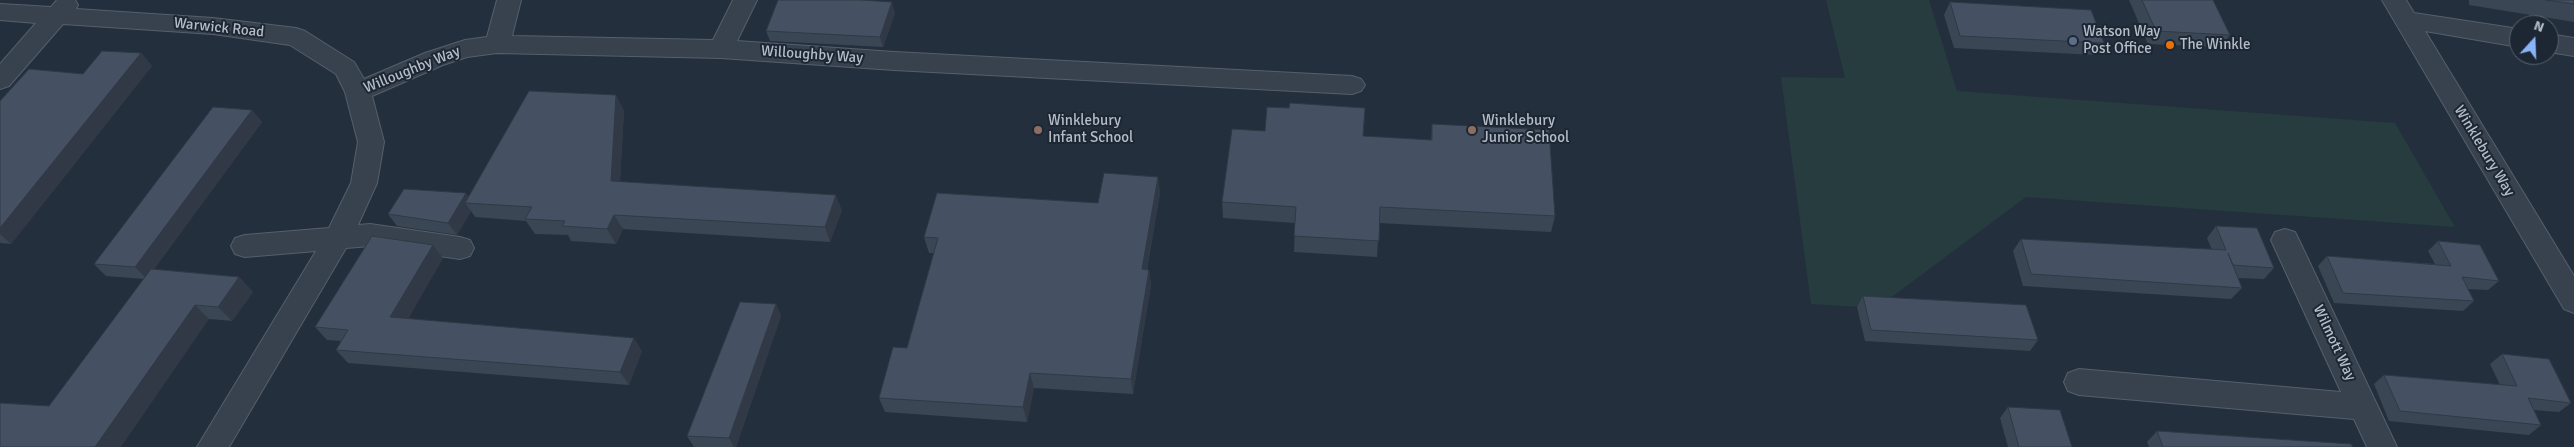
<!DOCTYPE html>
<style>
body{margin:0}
#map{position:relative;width:2574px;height:447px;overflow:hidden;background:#242f3e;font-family:Signika,sans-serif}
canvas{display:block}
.north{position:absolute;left:2509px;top:15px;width:50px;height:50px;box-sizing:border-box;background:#1d2633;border:1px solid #59626f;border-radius:50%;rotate:20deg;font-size:14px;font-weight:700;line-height:20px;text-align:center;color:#b4bcc9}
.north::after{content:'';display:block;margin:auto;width:18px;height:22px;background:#8ab4f8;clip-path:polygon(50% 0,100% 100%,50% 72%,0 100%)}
</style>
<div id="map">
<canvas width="2574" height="447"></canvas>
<div class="north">N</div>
</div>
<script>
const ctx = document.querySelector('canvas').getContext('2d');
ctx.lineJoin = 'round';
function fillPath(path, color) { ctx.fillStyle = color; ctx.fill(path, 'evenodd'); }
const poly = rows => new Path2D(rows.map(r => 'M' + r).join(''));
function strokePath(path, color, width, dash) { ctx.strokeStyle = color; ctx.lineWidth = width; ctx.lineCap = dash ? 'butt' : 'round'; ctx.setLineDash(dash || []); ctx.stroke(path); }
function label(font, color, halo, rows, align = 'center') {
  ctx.font = font + ' Signika,sans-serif'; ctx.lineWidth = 4; ctx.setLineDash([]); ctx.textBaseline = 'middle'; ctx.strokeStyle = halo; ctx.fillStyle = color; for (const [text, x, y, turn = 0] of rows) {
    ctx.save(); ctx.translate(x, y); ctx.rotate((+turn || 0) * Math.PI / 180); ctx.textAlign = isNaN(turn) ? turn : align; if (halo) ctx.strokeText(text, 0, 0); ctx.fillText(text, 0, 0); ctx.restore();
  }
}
const green = poly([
 [1826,0,1929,0,1957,91,2395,123,2455,227,2026,197,1877,308,1811,304,1781,77,1845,78]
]);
const minor = poly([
 [57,0,75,0,78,5,76,9,213,18,296,28,305,31,354,62,364,79,425,53,465,40,487,37,497,0,521,0,512,36,713,40,733,0,757,0,737,41,894,52,1352,76,1361,79,1365,85,1361,91,1352,94,894,70,721,58,497,53,467,57,443,65,372,96,384,142,377,183,358,225,370,224,460,237,470,240,474,248,470,256,460,259,370,246,346,248,229,447,197,447,316,251,245,257,235,254,231,246,235,238,245,235,329,228,351,183,358,142,345,92,336,74,290,45,213,34,63,24,9,86,0,89,0,64,36,23,0,20,0,4,51,7,57,0],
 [2382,0,2406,0,2414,13,2519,29,2519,47,2425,31,2574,276,2574,313,2564,309,2382,0],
 [2549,34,2574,38,2574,56,2549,52,2549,34],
 [2285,229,2295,232,2299,240,2397,447,2367,447,2354,419,2079,395,2068,391,2064,382,2068,373,2079,369,2341,392,2271,240,2275,232,2285,229]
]);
const wall = poly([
 [2129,0,2213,0,2230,35,2221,47,2148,44],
 [2469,0,2574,0,2574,22,2469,5],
 [1950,2,2104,43,2097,55,1954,48,1944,15],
 [895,13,883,47,770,41,766,31],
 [141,53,152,66,11,244,0,243,0,101,83,74],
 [252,110,262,122,154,269,239,277,253,292,232,321,209,319,49,406,144,279,106,276,94,264],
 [624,110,620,182,842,210,830,242,623,229,616,244,571,241,568,235,535,234,526,221,475,217,471,211,457,235,397,226,388,214,468,196],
 [1432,124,1555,216,1551,232,1379,223,1377,257,1294,252,1295,223,1223,218,1222,202,1265,131,1431,140],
 [1158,177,1160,193,1147,270,1149,270,1151,285,1133,394,1034,388,1027,422,885,412,879,398,907,348,934,253,929,253,924,237,1098,203],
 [2216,226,2274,268,2264,279,2238,278,2242,288,2231,299,2023,286,2013,251,2021,239,2212,250,2207,238],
 [2438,241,2499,281,2488,290,2467,289,2474,301,2463,311,2334,303,2318,266,2327,256,2435,264,2428,251],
 [443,258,408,318,642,351,629,385,348,363,336,350,341,341,327,340,315,327],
 [1863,296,2038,340,2030,351,1865,341,1857,307],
 [776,304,781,316,736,447,694,447,687,436],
 [2502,354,2571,403,2559,412,2533,410,2541,425,2529,435,2389,421,2374,384,2384,375,2500,385,2490,364],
 [2008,407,2072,447,2008,447,2000,418],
 [2157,431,2353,447,2149,447,2147,442]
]);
const shadedWall = poly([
 [892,2,895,13,883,47,880,37],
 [141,53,152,66,11,244,0,234,0,228],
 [616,95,624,110,619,196,611,181],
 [252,110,262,122,147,279,135,267],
 [1158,177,1160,193,1144,285,1142,269],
 [466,193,473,203,465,203,471,211,457,235,448,223],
 [836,195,842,210,830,242,825,227],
 [614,215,623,229,616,244,607,229],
 [433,245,443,258,402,330,390,317],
 [1149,270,1151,285,1133,394,1131,379],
 [239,277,253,292,232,321,218,307],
 [776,304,781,316,736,447,734,447,729,438],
 [195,305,209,319,121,447,95,447],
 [634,338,642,351,629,385,620,372],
 [1030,373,1034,388,1027,422,1023,407]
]);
const building = poly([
 [778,0,861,0,892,2,880,37,766,31,778,0],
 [2142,0,2213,0,2230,35,2156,31,2142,0],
 [2546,0,2574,0,2574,4,2546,0],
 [1950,2,2091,10,2104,43,1960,36,1950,2],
 [102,51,141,53,0,228,0,101,29,69,83,74,102,51],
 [529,91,616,95,611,181,836,195,825,227,614,215,607,229,562,226,565,221,525,219,532,207,465,203,529,91],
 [1290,103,1365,108,1363,136,1432,140,1432,124,1549,130,1555,216,1380,207,1379,241,1294,236,1296,207,1222,202,1232,129,1265,131,1267,107,1289,108,1290,103],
 [213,107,252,110,135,267,94,264,213,107],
 [1104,173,1158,177,1142,269,1149,270,1131,379,1030,373,1023,407,879,398,893,347,907,348,938,238,924,237,937,193,1098,203,1104,173],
 [404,189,466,193,448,223,388,214,404,189],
 [2216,226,2257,228,2274,268,2233,265,2228,253,2242,288,2031,274,2021,239,2226,250,2216,226],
 [372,236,433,245,390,317,634,338,620,372,336,350,348,330,315,327,372,236],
 [2438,241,2480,245,2499,281,2462,277,2474,301,2343,293,2327,256,2451,266,2438,241],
 [151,269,239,277,218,307,195,305,95,447,0,447,0,403,49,406,151,269],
 [1863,296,2026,305,2038,340,1871,330,1863,296],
 [740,302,776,304,729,438,687,436,740,302],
 [2502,354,2549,359,2571,403,2528,398,2541,425,2400,411,2384,375,2517,386,2502,354],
 [2008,407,2060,410,2072,447,2019,447,2008,407],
 [2157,431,2351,444,2353,447,2163,447,2157,431]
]);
const markers = [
 [2073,41,5,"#5c6f8a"],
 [2170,45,5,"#e8710a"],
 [1038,130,5,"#8d6e63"],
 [1472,130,5,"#8d6e63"]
];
const streetNames = [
 ["Warwick Road",219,28,6],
 ["Willoughby Way",812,55,4],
 ["Willoughby Way",412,70,-22],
 ["Winklebury Way",2484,151,59],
 ["Wilmott Way",2334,343,65]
];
const poiNames = [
 ["Watson Way",2083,32],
 ["Post Office",2083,49],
 ["The Winkle",2180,45],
 ["Winklebury",1048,121],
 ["Infant School",1048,138],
 ["Winklebury",1482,121],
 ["Junior School",1482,138]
];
fillPath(green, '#263c3f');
strokePath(minor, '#565f6c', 2);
fillPath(minor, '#38414e');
fillPath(wall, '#3b4654');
fillPath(shadedWall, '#303945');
fillPath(building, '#455162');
strokePath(building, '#303945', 1);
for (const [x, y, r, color] of markers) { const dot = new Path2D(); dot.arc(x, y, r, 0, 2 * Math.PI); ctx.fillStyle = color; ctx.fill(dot); strokePath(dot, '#1d2633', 2); }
label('15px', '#b4bcc9', '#1d2633', streetNames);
label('15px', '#b4bcc9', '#1d2633', poiNames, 'left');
</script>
